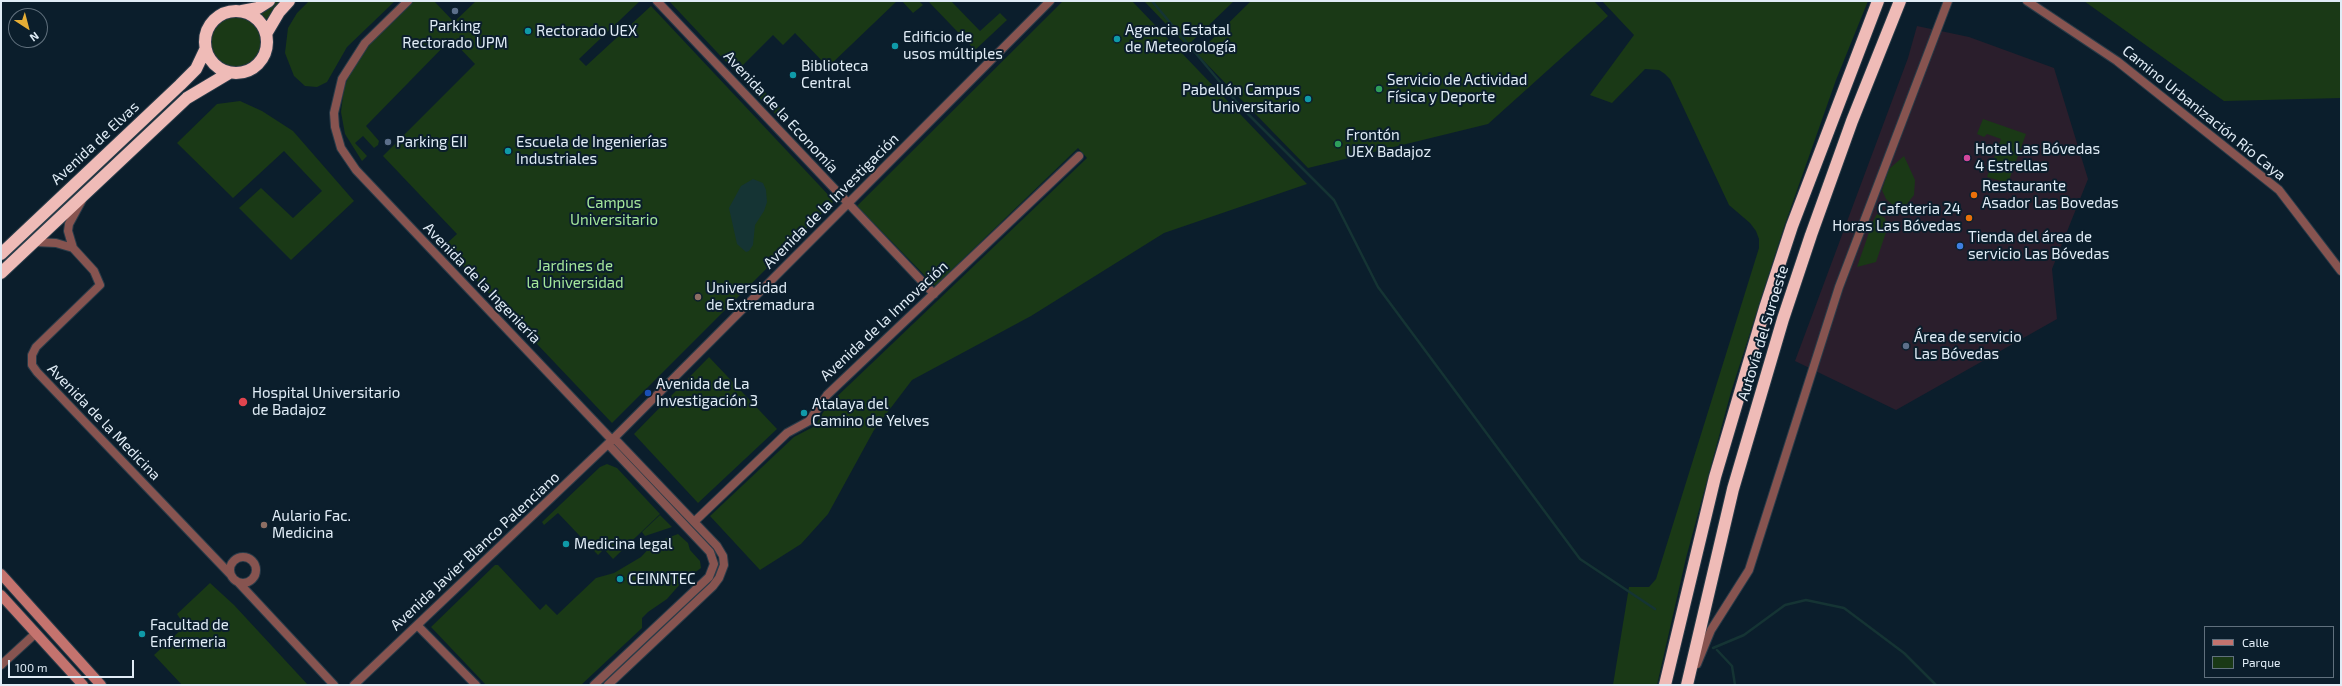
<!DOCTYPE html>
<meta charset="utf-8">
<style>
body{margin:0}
#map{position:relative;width:2342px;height:686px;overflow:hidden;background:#0b1e2c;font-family:"Exo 2",sans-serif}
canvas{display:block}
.frame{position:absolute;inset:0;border:2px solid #e0ecf6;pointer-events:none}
.legend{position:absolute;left:2204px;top:626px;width:130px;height:52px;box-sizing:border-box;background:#0b1e2c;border:1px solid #60707d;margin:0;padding:5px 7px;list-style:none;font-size:12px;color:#e0ecf6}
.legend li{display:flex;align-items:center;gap:8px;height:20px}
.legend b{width:20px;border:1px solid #60707d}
.north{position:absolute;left:8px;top:8px;width:40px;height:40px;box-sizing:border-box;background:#0b1e2c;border:1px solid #60707d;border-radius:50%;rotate:144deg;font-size:11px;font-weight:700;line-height:16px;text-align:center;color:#e0ecf6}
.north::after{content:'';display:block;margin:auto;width:14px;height:18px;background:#e5ad35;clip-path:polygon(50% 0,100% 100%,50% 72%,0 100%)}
.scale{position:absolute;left:8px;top:660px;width:126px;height:18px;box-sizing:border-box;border:2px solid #e0ecf6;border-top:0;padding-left:5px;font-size:12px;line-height:14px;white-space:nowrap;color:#e0ecf6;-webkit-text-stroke:3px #0b1e2c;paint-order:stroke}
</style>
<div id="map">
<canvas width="2342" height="686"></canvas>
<div class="frame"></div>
<ul class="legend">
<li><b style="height:5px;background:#c4736e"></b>Calle</li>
<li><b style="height:11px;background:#1a3916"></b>Parque</li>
</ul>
<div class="north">N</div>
<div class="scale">100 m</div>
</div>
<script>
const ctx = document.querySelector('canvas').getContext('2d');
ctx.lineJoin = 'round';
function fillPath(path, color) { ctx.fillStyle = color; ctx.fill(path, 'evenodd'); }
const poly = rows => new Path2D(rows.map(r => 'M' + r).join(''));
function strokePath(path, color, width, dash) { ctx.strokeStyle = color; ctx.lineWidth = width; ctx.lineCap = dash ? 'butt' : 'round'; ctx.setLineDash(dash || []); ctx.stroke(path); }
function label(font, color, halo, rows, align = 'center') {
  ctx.font = font + ' "Exo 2",sans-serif'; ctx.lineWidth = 4; ctx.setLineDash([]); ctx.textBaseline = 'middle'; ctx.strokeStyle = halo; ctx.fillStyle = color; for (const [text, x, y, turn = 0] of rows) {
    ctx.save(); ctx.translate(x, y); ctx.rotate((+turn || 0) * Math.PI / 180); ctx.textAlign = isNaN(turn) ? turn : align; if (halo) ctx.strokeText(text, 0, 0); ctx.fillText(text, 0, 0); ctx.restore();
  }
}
const commercial = poly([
 [1917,26,1969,37,2054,68,2088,179,2052,269,2057,319,1896,410,1795,361,1908,58]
]);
const green = poly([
 [277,1,281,3,265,21,258,14],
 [309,1,395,1,347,47,327,82,317,87,305,86,294,76,285,53,288,28,297,13],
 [414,1,434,1,454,22,476,1,640,1,579,59,586,66,651,6,834,201,612,423,444,246,457,234,383,156,475,64,451,39,366,126,379,141,378,145,374,148,363,136,355,143,367,156,362,161,345,134,341,112,344,88,349,75,364,51,374,40],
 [669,1,897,1,828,67,795,33,783,45,773,35,741,67,781,109,775,114],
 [902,1,919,1,923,5,913,13],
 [928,1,951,1,980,31,1000,13,1007,20,975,50],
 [1063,1,1132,1,1307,184,1164,233,1031,316,912,380,874,430,828,514,801,544,760,570,710,516,794,437,815,426,827,406,1087,158,1078,148,935,286,857,206],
 [1144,1,1234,1,1187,46],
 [1251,1,1594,1,1608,16,1488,124,1308,168,1197,54],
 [1602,1,1868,1,1836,80,1784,227,1731,392,1686,558,1657,685,1613,685,1629,587,1649,587,1656,579,1759,248,1759,239,1756,231,1750,223,1729,205,1670,79,1665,74,1659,70,1645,69,1612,103,1590,95,1634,35],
 [2084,1,2341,1,2341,98,2224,101],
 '209 43a26 26 0 1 1 52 0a26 26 0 1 1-52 0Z',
 [240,101,262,111,293,131,354,201,291,260,239,208,261,188,293,218,322,191,284,151,233,198,177,143,217,104],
 [1983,119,2026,134,2008,183,1987,177,2001,139,1987,134,1984,137,1977,134],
 [1904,156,1915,180,1914,195,1906,205,1894,206,1886,199,1882,190,1889,169],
 [1877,214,1885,218,1887,229,1876,262,1857,267,1873,221],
 [709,357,777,429,698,503,634,434],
 [607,464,617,468,660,514,613,559,604,549,598,555,558,513,544,525,542,522,600,467],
 [660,515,672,527,645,536,642,532],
 [678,534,688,543,690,550,700,561,701,568,681,583,667,599,648,612,642,618,642,628,581,685,486,685,431,627,495,565,498,565,540,610,546,604,557,615,596,578,614,573,641,557,654,543],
 [210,583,234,605,308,685,182,685,154,655,185,626,177,614]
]);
const water = poly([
 [753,179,763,183,766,190,767,202,764,211,755,225,753,245,749,251,746,252,737,244,729,208,741,186]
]);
const stream = poly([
 [1152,1,1240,106,1334,200,1378,287,1580,559,1655,609],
 [1713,648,1744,635,1785,605,1806,600,1844,608,1904,653,1936,685],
 [1717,650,1732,666,1735,685]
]);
const street = poly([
 [408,1,365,43,342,79,334,113,335,127,341,148,356,170,612,440],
 [657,1,934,294],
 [2027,1,2117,61,2279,190,2341,271],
 [34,242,56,243,73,248,68,231,69,224,82,200],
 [73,248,94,271,100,285,36,347,32,355,32,365,37,372,230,574],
 [694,522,787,433,809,421,827,395,1079,156],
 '230 570a13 13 0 1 1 26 0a13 13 0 1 1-26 0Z',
 [238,582,334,685],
 [417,625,476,685],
 [1697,664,1711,630,1749,570,1839,287,1948,1],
 [1,665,36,633],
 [354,685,612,440,1050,1],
 [594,685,709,577,714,564,710,552,608,444],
 [608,685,713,586,719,578,724,565,723,556,717,546,614,438]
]);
const secondary = poly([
 [1,574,101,685],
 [1,595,83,685]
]);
const highway = poly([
 '205 42a31 31 0 1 1 62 0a31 31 0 1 1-62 0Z',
 [242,11,258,8,269,1],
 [266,34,279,12,289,1],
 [1,254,180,85,196,69,205,50],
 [1,273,187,98,229,73],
 [1665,685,1715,477,1765,308,1792,226,1878,1],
 [1687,685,1733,489,1783,319,1811,235,1852,121,1900,1]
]);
const markers = [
 [455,11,4,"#5c6f8a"],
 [528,31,4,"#0f9aa8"],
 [1117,39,4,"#0f9aa8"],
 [895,46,4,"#0f9aa8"],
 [793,75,4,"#0f9aa8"],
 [1379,89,4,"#2e9e5b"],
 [1308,99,4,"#0f9aa8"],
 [388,142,4,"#5c6f8a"],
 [1338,144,4,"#2e9e5b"],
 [508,151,4,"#0f9aa8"],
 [1967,158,4,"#d1479c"],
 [1974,195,4,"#e8710a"],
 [1969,218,4,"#e8710a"],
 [1960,246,4,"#3f7fe0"],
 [698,297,4,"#8d6e63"],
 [1906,346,4,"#5c6f8a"],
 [648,393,4,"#1a4fb4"],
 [243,402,5,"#e0444e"],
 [804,413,4,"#0f9aa8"],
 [264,525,4,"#8d6e63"],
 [566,544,4,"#0f9aa8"],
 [620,579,4,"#0f9aa8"],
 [142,634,4,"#0f9aa8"]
];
const poiNames = [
 ["Parking",455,26,"center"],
 ["Rectorado UPM",455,43,"center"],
 ["Agencia Estatal",1125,30],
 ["de Meteorología",1125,47],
 ["Rectorado UEX",536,31],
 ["Edificio de",903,37],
 ["usos múltiples",903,54],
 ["Biblioteca",801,66],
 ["Central",801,83],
 ["Servicio de Actividad",1387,80],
 ["Física y Deporte",1387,97],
 ["Pabellón Campus",1300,90,"right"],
 ["Universitario",1300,107,"right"],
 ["Frontón",1346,135],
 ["UEX Badajoz",1346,152],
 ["Parking EII",396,142],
 ["Escuela de Ingenierías",516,142],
 ["Industriales",516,159],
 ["Hotel Las Bóvedas",1975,149],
 ["4 Estrellas",1975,166],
 ["Restaurante",1982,186],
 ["Asador Las Bovedas",1982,203],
 ["Cafeteria 24",1961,209,"right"],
 ["Horas Las Bóvedas",1961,226,"right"],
 ["Tienda del área de",1968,237],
 ["servicio Las Bóvedas",1968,254],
 ["Universidad",706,288],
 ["de Extremadura",706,305],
 ["Área de servicio",1914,337],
 ["Las Bóvedas",1914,354],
 ["Avenida de La",656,384],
 ["Investigación 3",656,401],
 ["Hospital Universitario",252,393],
 ["de Badajoz",252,410],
 ["Atalaya del",812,404],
 ["Camino de Yelves",812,421],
 ["Aulario Fac.",272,516],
 ["Medicina",272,533],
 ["Medicina legal",574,544],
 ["CEINNTEC",628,579],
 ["Facultad de",150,625],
 ["Enfermeria",150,642]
];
const streetNames = [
 ["Avenida de la Economía",781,112,47],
 ["Camino Urbanización Río Caya",2204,113,39],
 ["Avenida de Elvas",95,143,-43],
 ["Avenida de la Investigación",831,201,-45],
 ["Avenida de la Ingeniería",482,283,46],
 ["Avenida de la Innovación",884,321,-43],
 ["Autovía del Suroeste",1763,333,-73],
 ["Avenida de la Medicina",104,422,46],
 ["Avenida Javier Blanco Palenciano",475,551,-43]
];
const parkNames = [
 ["Campus",614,203],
 ["Universitario",614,220],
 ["Jardines de",575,266],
 ["la Universidad",575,283]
];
fillPath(commercial, '#2a1e2c');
fillPath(green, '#1a3916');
fillPath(water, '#153434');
strokePath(stream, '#153434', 2.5);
strokePath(street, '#293b48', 10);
strokePath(secondary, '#293b48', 12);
strokePath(highway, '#293b48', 14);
strokePath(street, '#875450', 8);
strokePath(secondary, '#c4736e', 10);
strokePath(highway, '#efbbb7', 12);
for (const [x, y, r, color] of markers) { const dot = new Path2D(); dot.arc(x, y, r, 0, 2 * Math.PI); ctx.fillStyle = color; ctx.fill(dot); strokePath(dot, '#0b1e2c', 1.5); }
label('15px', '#e0ecf6', '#0b1e2c', poiNames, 'left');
label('15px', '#e0ecf6', '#0b1e2c', streetNames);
label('15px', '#a5e79b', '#0b1e2c', parkNames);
</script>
